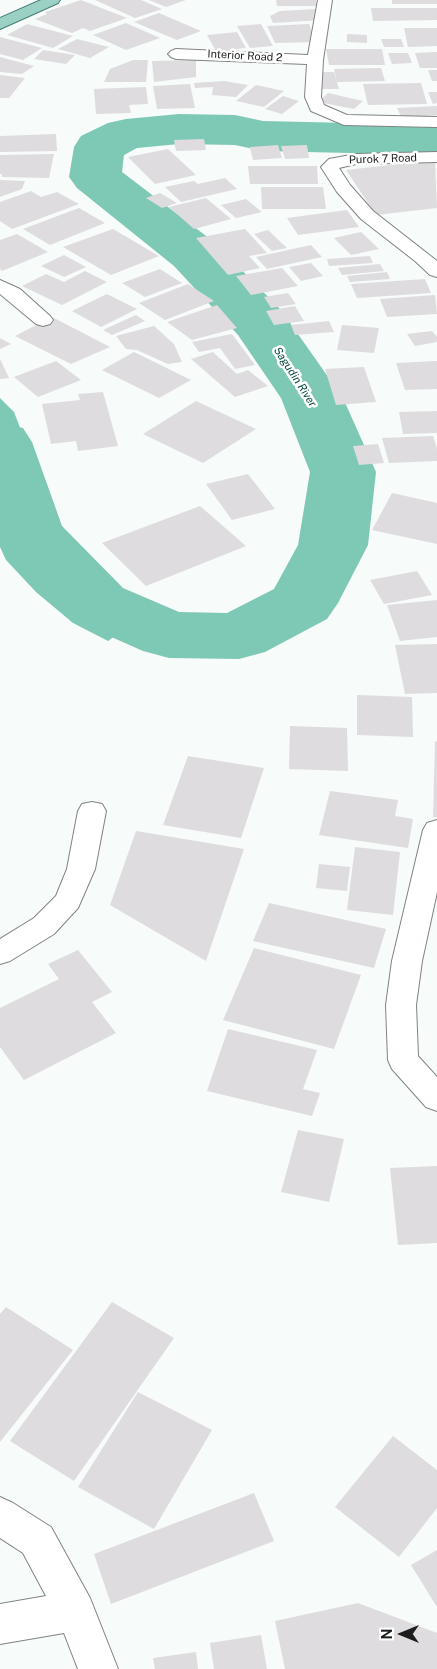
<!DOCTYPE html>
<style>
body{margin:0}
#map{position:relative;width:437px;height:1669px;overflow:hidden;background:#f7fbfa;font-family:"Public Sans",sans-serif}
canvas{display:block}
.north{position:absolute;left:377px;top:1609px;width:50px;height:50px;-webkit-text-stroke:4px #fff;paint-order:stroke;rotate:270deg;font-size:14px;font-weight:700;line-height:20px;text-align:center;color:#1c1d1d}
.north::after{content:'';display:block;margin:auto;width:18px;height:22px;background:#1c1d1d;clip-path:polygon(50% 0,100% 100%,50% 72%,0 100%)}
</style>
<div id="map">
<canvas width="437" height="1669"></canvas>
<div class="north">N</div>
</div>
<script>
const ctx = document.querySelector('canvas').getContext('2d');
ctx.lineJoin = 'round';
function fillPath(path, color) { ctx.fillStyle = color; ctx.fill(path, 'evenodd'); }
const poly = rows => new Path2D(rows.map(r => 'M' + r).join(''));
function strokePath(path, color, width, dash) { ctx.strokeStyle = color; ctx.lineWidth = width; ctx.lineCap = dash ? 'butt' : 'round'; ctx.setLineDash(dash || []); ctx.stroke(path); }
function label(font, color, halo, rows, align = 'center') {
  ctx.font = font + ' "Public Sans",sans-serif'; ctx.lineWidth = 5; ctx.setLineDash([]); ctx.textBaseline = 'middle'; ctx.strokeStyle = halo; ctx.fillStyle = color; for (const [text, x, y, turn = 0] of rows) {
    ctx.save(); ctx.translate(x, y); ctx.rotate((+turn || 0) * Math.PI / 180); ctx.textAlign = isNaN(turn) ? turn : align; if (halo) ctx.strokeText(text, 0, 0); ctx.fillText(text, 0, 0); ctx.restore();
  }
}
const water = poly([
 [0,398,14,412,36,469,38,508,63,551,98,585,142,616,108,641,73,623,36,592,6,560,0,547]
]);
const river = poly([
 [179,114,235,115,263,121,437,125,437,155,263,151,235,145,179,144,137,148,124,155,122,172,214,242,281,310,343,398,376,472,368,545,338,603,327,619,265,652,239,659,169,658,143,651,73,620,0,539,0,423,23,428,32,442,62,526,123,588,179,612,227,613,274,589,298,545,310,472,281,398,238,335,174,266,77,188,69,177,74,147,81,136,108,123,126,119,179,114]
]);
const building = poly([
 [81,0,127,18,90,31,83,28,72,33,35,19,47,14,45,12],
 [95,0,141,0,162,9,135,18],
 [149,0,186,0,166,7],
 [276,0,316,0,317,6,277,6],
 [392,0,437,0,437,4,392,4],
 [371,8,437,8,437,20,373,21],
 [317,9,322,20,273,23,270,16,280,11],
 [159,13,201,31,177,40,134,22],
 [126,23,160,38,126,50,93,35],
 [27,24,73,36,53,48,7,35],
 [261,24,273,46,250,48,237,26],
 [309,24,316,42,275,43,267,26],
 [404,28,437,28,437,46,408,47],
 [237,32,246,48,216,51,207,35],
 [347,34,367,35,367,43,347,42],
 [0,37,42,48,23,60,0,54],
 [77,39,109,47,90,58,58,49],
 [381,39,401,39,404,47,384,47],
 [326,49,382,49,385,65,329,65],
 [43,50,75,55,66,64,34,59],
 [437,52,437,68,420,68,415,53],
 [388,53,408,53,412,63,392,64],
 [0,57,34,66,22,74,0,72],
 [133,60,148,60,146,82,104,82,110,69],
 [196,60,196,77,154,82,152,61],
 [381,68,385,81,337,82,334,69],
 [428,70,437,70,437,81,432,81],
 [316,72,334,72,339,89,321,89],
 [0,75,25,78,9,98,0,98],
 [224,81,248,85,236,97,212,95,213,87,195,88,194,83],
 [421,83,427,104,368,105,363,84],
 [190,84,195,108,157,109,153,86],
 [256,85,284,91,264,107,236,101],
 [146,87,148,104,129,105,131,113,96,114,94,89],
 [428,92,437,92,437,103,433,104],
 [328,93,363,101,354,109,318,102],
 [283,96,299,101,282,114,265,109],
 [437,106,437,115,402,118,397,108],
 [56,134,57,151,0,152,0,136],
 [204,139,206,150,176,151,174,140],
 [278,145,282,158,253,160,250,147],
 [307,145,309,158,285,159,281,146],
 [168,149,196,175,155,184,128,157],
 [54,154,49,178,2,177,2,174,0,174,0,155],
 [435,160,437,208,376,215,346,170],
 [248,166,317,166,318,184,250,184],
 [225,178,237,189,181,202,165,187,194,181,198,184],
 [0,180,25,181,22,189,0,197],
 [261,187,323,187,326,209,262,209],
 [31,191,41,197,57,192,79,204,12,229,0,221,0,202],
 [160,193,177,203,162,208,146,198],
 [206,198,231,219,194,229,169,207],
 [246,199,262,212,236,218,221,205],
 [79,208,105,223,50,245,23,229],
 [347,210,359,227,298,235,287,218],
 [113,229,159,256,111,275,63,247],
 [245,229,267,253,249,256,260,268,228,275,196,238],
 [268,230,287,248,272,251,254,234],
 [361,232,379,249,351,255,334,238],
 [17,234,48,252,2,271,0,269,0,240],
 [311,245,322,257,267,269,256,257],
 [64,255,86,267,64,277,41,266],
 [370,256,373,263,329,266,327,259],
 [311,263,323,276,301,281,289,267],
 [380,264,384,271,342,275,338,268],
 [282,268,298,286,251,295,236,276],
 [160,269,182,283,145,297,122,283],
 [85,271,107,282,62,305,22,286,46,274,64,282],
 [387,272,390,279,350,282,347,276],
 [425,279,431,293,357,298,351,284],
 [188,284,214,301,165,320,139,303],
 [288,293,296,304,271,308,264,297],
 [107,294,137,309,101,327,72,311],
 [435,295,437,314,387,317,380,299],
 [217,305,237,328,192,340,167,322],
 [295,306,304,321,274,325,266,311],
 [136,315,145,321,112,335,103,330],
 [52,317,110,347,71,364,15,336],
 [329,321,334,332,295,335,291,325],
 [342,325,379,328,374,353,337,350],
 [154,326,174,344,182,362,168,364,137,350,126,349,116,336],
 [432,331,437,337,437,342,415,346,407,334],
 [232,334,255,365,235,369,220,348,199,352,192,342],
 [0,338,11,344,0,349],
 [134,352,191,380,159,398,102,370],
 [213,352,237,374,248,370,268,386,235,397,191,359],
 [0,359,9,378,0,379],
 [56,361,81,380,38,397,14,377],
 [437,361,437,389,405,390,396,363],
 [364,367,376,402,336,405,325,369],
 [103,392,118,446,78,451,76,441,51,444,42,404,80,400,78,394],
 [196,401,256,429,203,463,143,434],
 [437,411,437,433,403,434,399,412],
 [433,436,437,449,437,461,389,463,382,438],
 [378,444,384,463,359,465,353,446],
 [248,474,275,509,232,520,206,484],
 [392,493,437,503,437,544,372,530],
 [200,506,246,546,146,586,102,543],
 [417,571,432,595,384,604,370,580],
 [437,600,437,637,400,641,387,605],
 [437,644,437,693,405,694,395,645],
 [357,695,412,697,413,737,357,735],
 [290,726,347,728,348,771,289,769],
 [435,741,437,742,437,817,433,817],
 [188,756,264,768,241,838,163,825],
 [330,791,398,800,395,816,413,819,408,848,319,835],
 [136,831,244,849,206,961,110,905],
 [355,847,400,852,393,915,347,910],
 [319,864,350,867,347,891,316,888],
 [269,903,386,929,374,968,253,941],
 [254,948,361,975,334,1049,223,1020],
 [78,950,112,992,92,1002,116,1033,24,1080,0,1047,0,1008,59,979,48,964],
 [228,1029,317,1050,303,1089,320,1093,312,1116,207,1091],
 [298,1130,344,1139,329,1202,281,1192],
 [437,1166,437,1243,398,1245,390,1168],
 [112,1302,174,1338,74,1481,10,1441],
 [6,1307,73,1350,0,1442,0,1314],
 [138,1392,212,1430,154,1529,78,1487],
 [393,1436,437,1470,437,1508,399,1557,335,1507],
 [254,1493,274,1541,111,1604,94,1554],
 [437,1550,437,1607,411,1565],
 [358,1603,437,1633,437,1669,285,1669,275,1621],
 [261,1635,267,1669,214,1669,210,1643],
 [196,1652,198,1669,155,1669,153,1658]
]);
const minor = poly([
 [318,0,332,0,323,60,321,97,324,105,347,115,437,117,437,127,344,125,311,111,305,97,307,64,176,59,171,57,168,54,171,51,176,49,308,55,318,0],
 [437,152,437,162,356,164,339,168,350,185,373,211,437,261,437,277,430,275,415,261,361,219,337,192,321,167,329,159,356,154,437,152],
 [0,280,20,289,50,316,53,320,50,324,43,326,36,324,0,294,0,280],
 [92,802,102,804,106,811,95,869,78,908,54,934,10,961,0,964,0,939,34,918,56,896,67,869,78,811,82,804,92,802],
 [437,820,437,892,422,961,416,1005,418,1056,437,1077,437,1111,426,1107,392,1069,388,1060,386,1005,392,961,423,830,427,823,437,820],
 [0,1497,13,1503,51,1527,90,1598,118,1669,78,1669,64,1633,0,1644,0,1604,46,1596,23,1553,0,1538,0,1497]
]);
const major = poly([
 [41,0,60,0,58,3,0,29,0,18,41,0]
]);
const farStreetnames = [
 ["Interior Road 2",245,56,3],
 ["Purok 7 Road",383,159,-2]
];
const farWaternames = [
 ["Sagudin River",295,377,57]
];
fillPath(water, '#7ec8b6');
fillPath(river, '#7ec8b6');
fillPath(building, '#dedcde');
strokePath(minor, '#808382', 2);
strokePath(major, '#447e72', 2);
fillPath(minor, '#fff');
fillPath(major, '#9bd1c5');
label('11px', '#1c1d1d', '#fff', farStreetnames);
label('italic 11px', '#00453a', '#fff', farWaternames);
</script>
